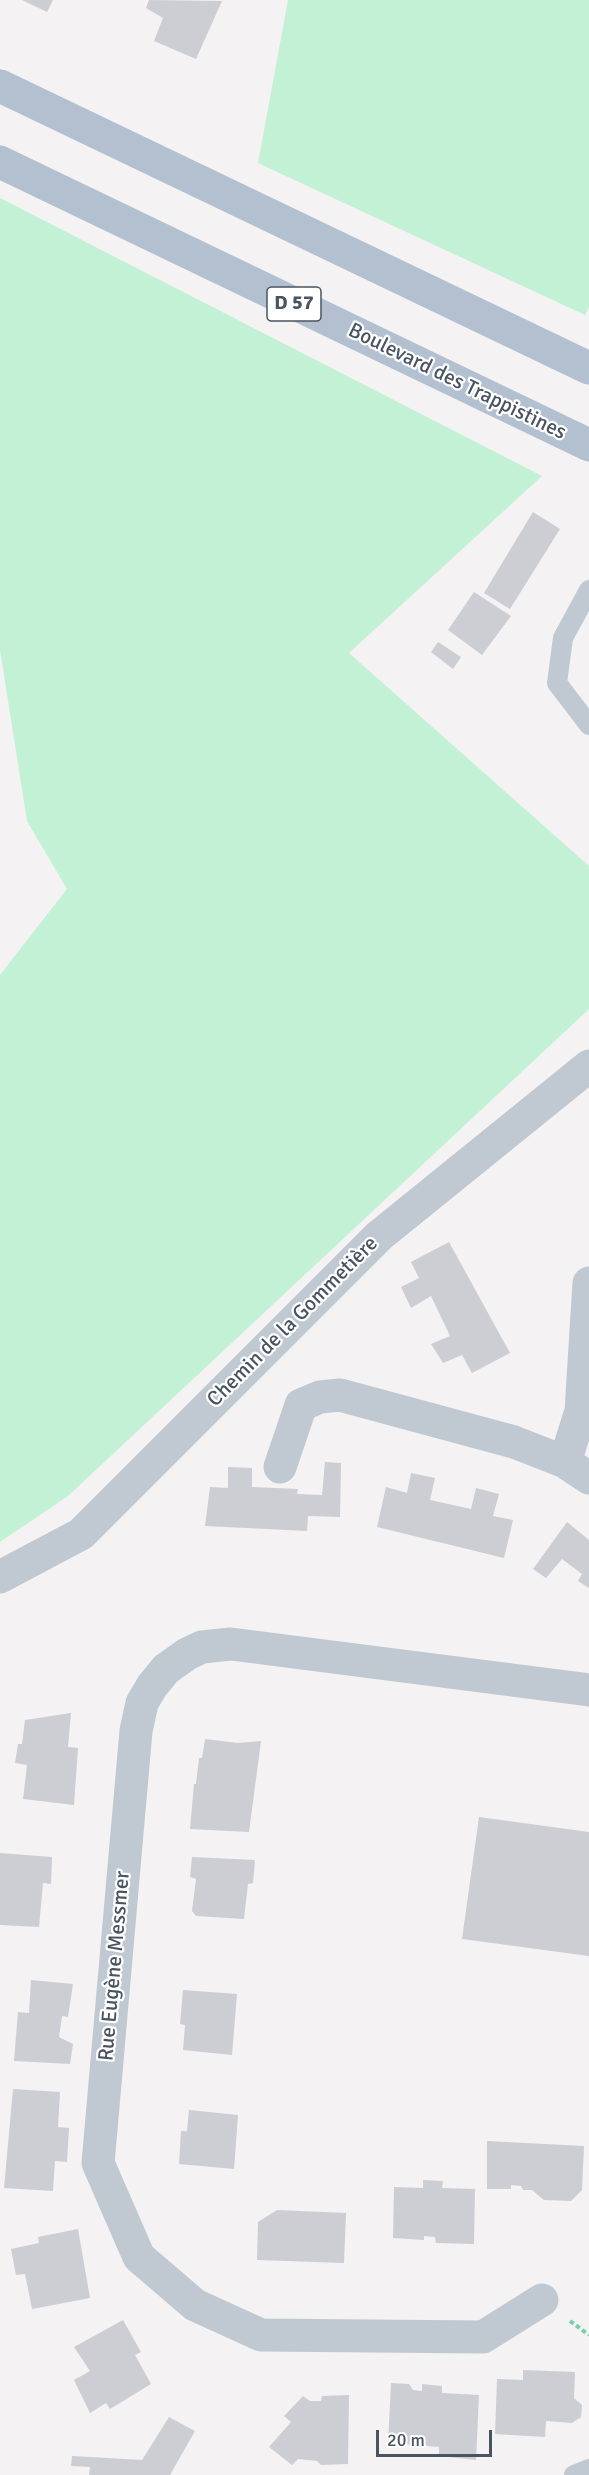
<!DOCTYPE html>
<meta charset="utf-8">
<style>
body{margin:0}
#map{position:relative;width:589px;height:2475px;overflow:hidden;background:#f4f2f2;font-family:Signika,sans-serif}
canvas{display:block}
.scale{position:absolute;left:376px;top:2430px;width:116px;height:27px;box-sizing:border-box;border:3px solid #495460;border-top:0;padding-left:8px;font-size:18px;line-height:21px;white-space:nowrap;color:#495460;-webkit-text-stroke:4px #fff;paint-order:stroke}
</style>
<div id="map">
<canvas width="589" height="2475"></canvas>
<div class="scale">20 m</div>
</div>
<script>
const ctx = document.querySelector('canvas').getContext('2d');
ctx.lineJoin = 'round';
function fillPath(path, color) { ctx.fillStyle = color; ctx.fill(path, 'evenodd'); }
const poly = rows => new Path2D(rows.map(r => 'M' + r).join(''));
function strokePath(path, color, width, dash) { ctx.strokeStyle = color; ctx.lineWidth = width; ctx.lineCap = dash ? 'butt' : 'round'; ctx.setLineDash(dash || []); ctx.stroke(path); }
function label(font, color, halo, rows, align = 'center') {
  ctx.font = font + ' Signika,sans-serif'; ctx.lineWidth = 4.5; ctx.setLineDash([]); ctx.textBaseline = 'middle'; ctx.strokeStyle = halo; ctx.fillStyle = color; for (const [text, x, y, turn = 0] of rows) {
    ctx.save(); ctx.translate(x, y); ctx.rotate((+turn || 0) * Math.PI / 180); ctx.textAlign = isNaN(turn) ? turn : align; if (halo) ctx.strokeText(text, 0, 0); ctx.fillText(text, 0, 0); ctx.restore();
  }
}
const green = poly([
 [288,0,589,0,589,307,585,315,258,163],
 [0,198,542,476,349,653,589,866,589,1009,68,1496,0,1542,0,975,67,889,27,821,0,650]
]);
const building = poly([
 [22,0,53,0,47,12],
 [149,0,222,1,196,59,154,41,163,18,146,8],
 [533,512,560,529,510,609,484,593],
 [474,592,511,616,482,655,448,630],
 [438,642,461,657,453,669,431,652],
 [449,1242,510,1353,472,1373,462,1355,443,1363,431,1344,450,1336,431,1296,411,1308,401,1287,419,1278,411,1262],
 [325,1462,341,1463,340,1517,308,1516,307,1531,205,1526,210,1487,228,1488,228,1467,252,1468,252,1487,298,1489,297,1494,322,1495],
 [411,1473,435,1478,430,1500,471,1509,476,1488,499,1494,493,1516,513,1520,504,1558,377,1527,386,1487,407,1493],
 [567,1522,589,1540,589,1588,578,1581,582,1574,562,1559,546,1578,533,1569],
 [71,1713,68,1747,78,1748,74,1805,23,1799,27,1765,15,1763,18,1744,22,1744,25,1720],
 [205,1739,238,1743,261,1741,249,1832,190,1829,194,1784,196,1784,199,1758,202,1758],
 [479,1817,589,1832,589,1956,462,1939],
 [0,1853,52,1857,51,1884,43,1883,39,1927,0,1925],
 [192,1857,255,1860,253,1883,248,1884,244,1919,196,1916,192,1911,196,1879,190,1877],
 [31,1980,73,1984,68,2017,62,2016,59,2037,73,2044,70,2064,14,2061,18,2012,29,2013],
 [183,1990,237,1994,232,2055,183,2050,185,2025,180,2024],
 [13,2089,60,2092,58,2127,69,2128,67,2162,55,2161,53,2191,4,2188],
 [189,2110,238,2115,234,2169,179,2164,181,2131,187,2131],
 [487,2141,584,2146,582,2190,571,2201,544,2200,532,2190,523,2190,521,2186,511,2185,511,2189,487,2189],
 [423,2180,443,2181,442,2188,475,2189,474,2244,436,2243,435,2237,424,2236,424,2240,393,2238,394,2187,423,2188],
 [277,2210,346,2213,344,2263,257,2260,258,2222],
 [78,2229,90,2298,32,2309,25,2274,16,2275,11,2249,39,2243,38,2237],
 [123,2320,141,2352,135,2355,151,2384,110,2409,106,2403,90,2413,74,2380,90,2371,74,2347],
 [523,2370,575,2372,574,2398,582,2405,581,2417,572,2423,546,2421,545,2437,495,2434,497,2379,523,2380],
 [391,2383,409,2384,413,2390,422,2391,422,2384,442,2386,442,2393,479,2395,476,2460,439,2456,439,2447,388,2443],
 [349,2395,348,2464,321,2465,317,2461,298,2459,292,2465,269,2447,291,2422,284,2416,303,2396,310,2401,321,2401,322,2396],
 [169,2417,195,2431,170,2475,89,2475,90,2467,71,2466,72,2456,142,2460]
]);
const path = poly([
 [570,2321,589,2335]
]);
const service = poly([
 [589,590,563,638,557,683,589,725],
 [574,2475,589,2469]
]);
const minor = poly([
 [565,1462,581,1411,589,1283],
 [280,1467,301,1405,320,1397,340,1395,514,1442,565,1462,589,1478],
 [0,1577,81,1534,379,1236,589,1066],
 [542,2300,483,2337,261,2335,195,2305,139,2257,98,2163,136,1731,142,1703,152,1686,166,1669,187,1654,202,1647,231,1644,589,1690]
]);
const primary = poly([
 [0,86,589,368],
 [0,162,589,445]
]);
const shields = [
 [294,304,54]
];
const shieldNames = [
 ["D 57",294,304]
];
const streetNames = [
 ["Boulevard des Trappistines",457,382,26],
 ["Chemin de la Gommetière",293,1322,-45],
 ["Rue Eugène Messmer",115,1966,-85]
];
fillPath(green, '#c2f1d6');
fillPath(building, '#ccced4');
strokePath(path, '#79cfa9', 4, [4.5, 3]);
strokePath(service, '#c0c9d1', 20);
strokePath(minor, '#c0c9d1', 33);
strokePath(primary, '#b2c0d0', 33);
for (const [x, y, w] of shields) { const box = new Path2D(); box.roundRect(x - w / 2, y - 17, w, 34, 4.5); ctx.fillStyle = '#fff'; ctx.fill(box); strokePath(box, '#495460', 1.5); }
label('bold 20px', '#495460', null, shieldNames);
label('21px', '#495460', '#fff', streetNames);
</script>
